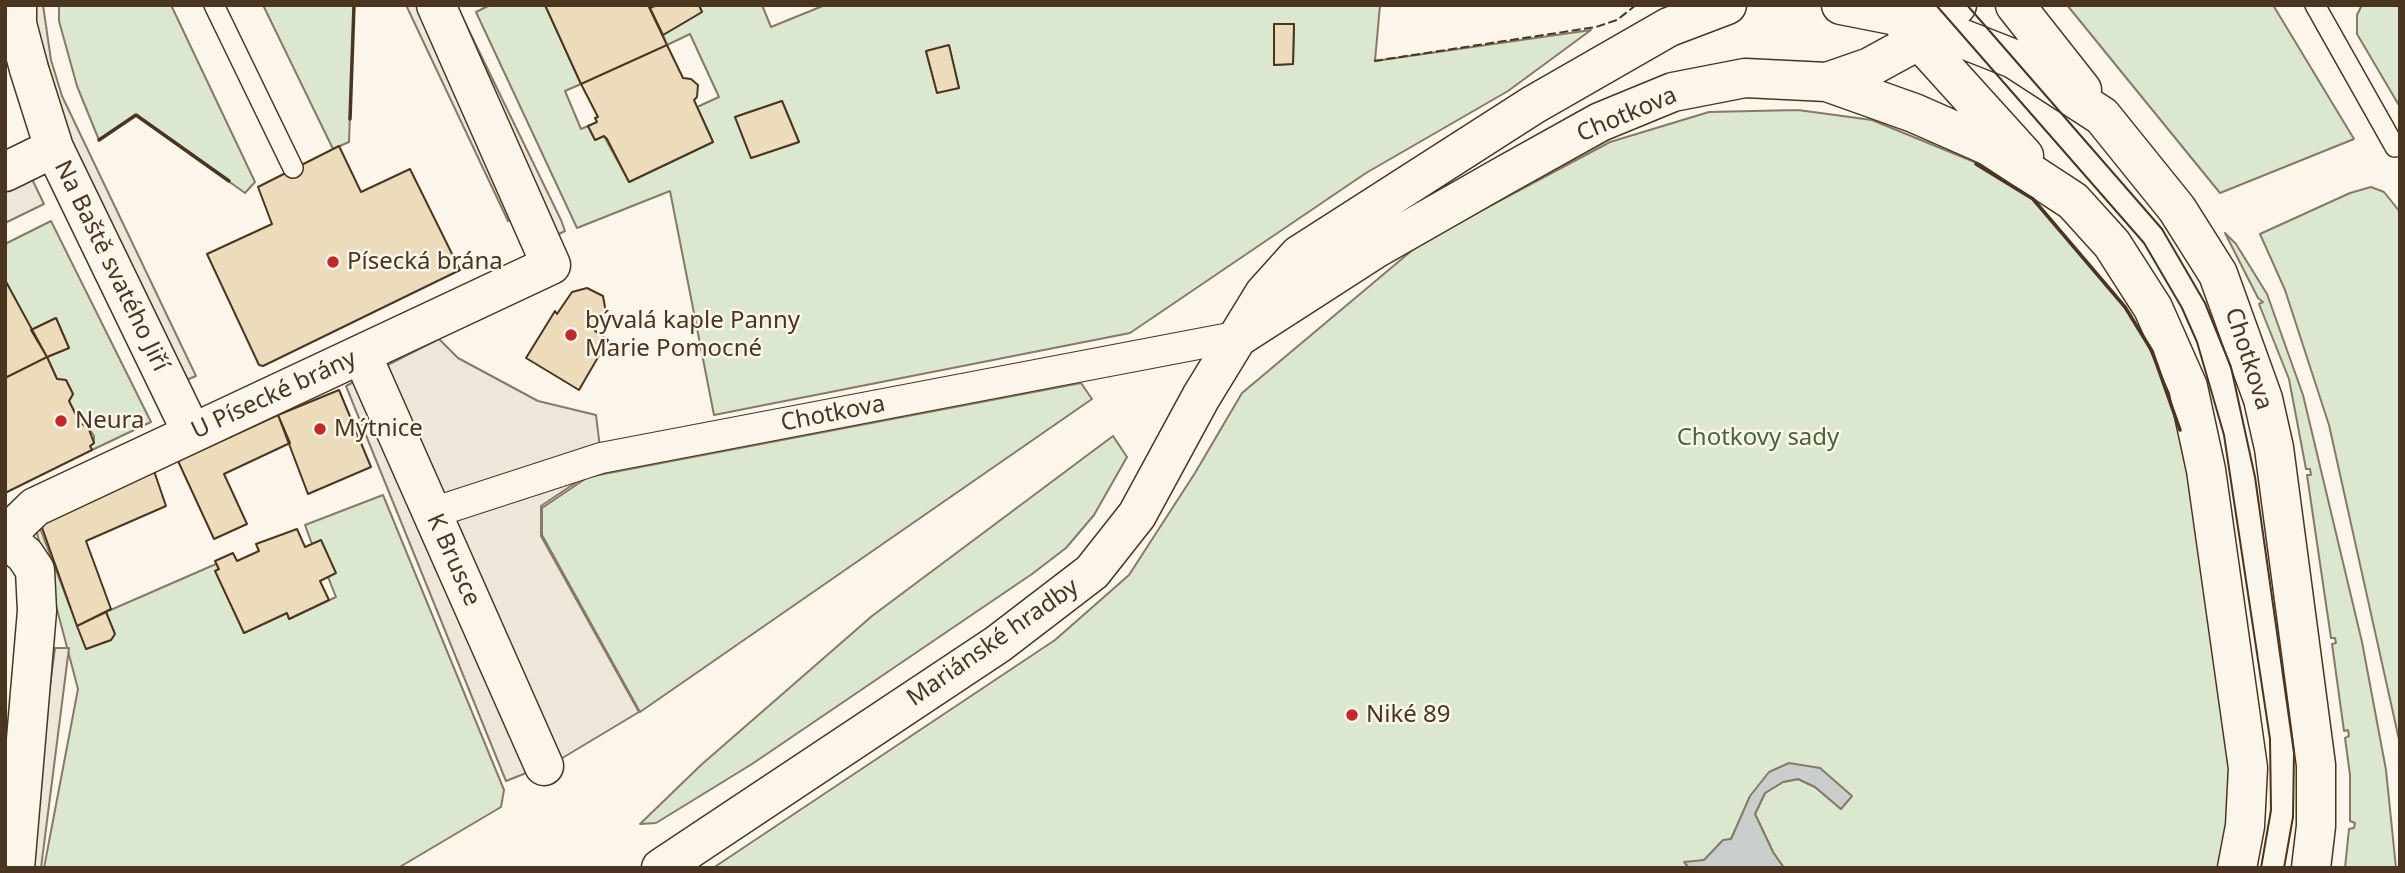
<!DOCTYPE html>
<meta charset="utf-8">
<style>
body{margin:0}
#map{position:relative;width:2405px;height:873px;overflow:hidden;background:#fbf6e9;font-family:"Noto Sans",sans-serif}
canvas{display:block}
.frame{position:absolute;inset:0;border:7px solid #4a3520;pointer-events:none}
</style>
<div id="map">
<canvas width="2405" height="873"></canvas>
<div class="frame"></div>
</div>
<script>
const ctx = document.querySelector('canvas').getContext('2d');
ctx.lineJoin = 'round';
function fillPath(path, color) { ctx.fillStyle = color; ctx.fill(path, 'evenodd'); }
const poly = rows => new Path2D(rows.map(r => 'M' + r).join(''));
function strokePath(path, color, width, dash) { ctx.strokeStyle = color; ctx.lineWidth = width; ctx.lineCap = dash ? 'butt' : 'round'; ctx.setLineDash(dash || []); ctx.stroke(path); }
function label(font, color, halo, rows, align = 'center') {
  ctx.font = font + ' "Noto Sans",sans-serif'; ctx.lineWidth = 5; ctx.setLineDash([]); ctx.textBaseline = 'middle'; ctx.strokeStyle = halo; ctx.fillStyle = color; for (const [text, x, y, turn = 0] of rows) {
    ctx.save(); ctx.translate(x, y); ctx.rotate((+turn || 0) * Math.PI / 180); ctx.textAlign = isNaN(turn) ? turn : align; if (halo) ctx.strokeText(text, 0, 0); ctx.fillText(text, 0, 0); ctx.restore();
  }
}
const green = poly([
 [59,5,171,5,255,182,245,193,136,115,99,140,77,86,59,21,59,5],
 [263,5,354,5,349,142,333,149,263,5],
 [490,5,545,5,581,84,565,91,581,129,588,126,595,140,604,136,629,182,713,142,697,107,719,97,690,34,667,45,663,35,702,12,699,5,762,5,771,27,825,5,1380,5,1375,61,1591,30,1508,91,1366,173,1130,333,714,415,670,191,577,228,476,12,490,5],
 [1274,24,1294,24,1293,64,1274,65,1274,24],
 [949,46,959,88,937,92,926,52,949,46],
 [782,101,799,142,751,158,735,117,782,101],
 [2067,5,2273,5,2354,139,2220,193,2067,5],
 [2362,5,2400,5,2400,107,2357,34,2357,15,2362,5],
 [1798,110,1872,120,1972,161,2033,199,2125,307,2152,351,2180,428,2237,758,2222,868,1784,868,1773,852,1755,814,1765,793,1783,782,1798,779,1815,787,1841,809,1820,768,1753,793,1731,839,1723,841,1704,860,1685,863,1689,868,713,868,1055,640,1129,575,1195,473,1242,393,1422,242,1610,142,1709,112,1798,110],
 [2371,187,2384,192,2400,212,2400,744,2329,425,2285,290,2260,234,2350,193,2371,187],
 [51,221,151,422,92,450,90,446,94,443,94,436,88,427,80,423,69,401,73,394,66,380,57,379,47,357,69,348,56,318,31,330,5,280,5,244,51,221],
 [2225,233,2236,244,2267,294,2303,395,2362,642,2386,770,2396,868,2345,868,2349,829,2354,828,2355,823,2350,821,2350,775,2345,738,2349,736,2348,730,2344,731,2332,644,2336,643,2335,638,2331,638,2307,475,2311,475,2310,469,2306,469,2289,379,2259,304,2263,302,2258,298,2225,233],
 [1081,383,1092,399,640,712,542,535,542,508,588,477,1081,383],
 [1113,436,1127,457,1094,515,1066,548,1032,574,752,764,656,823,640,824,701,765,872,616,1113,436],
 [383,495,504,790,501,807,398,868,44,868,78,689,34,522,37,520,86,649,111,640,114,635,106,612,216,564,219,569,216,571,244,633,287,613,289,619,336,597,328,577,335,573,321,541,312,544,305,525,383,495]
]);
const parking = poly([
 [30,5,43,5,51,60,62,96,196,376,184,381,79,168,30,5],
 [406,5,422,5,519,215,508,221,406,5],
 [457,6,561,220,565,231,553,237,445,11,457,6],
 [31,177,44,204,5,223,5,189,31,177],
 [439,339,458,358,538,401,596,415,603,472,587,475,541,506,541,536,639,712,559,760,506,781,346,386,439,339],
 [55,648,69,648,41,868,26,868,55,648]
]);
const water = poly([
 [1789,763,1820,768,1852,796,1841,809,1815,787,1798,779,1783,782,1765,793,1755,814,1773,852,1784,868,1689,868,1684,862,1704,860,1723,840,1731,839,1750,796,1769,772,1789,763]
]);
const building = poly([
 [545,5,648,5,667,45,581,84,545,5],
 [657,5,699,5,702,12,663,35,650,8,657,5],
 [1274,24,1294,24,1293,64,1274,65,1274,24],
 [667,45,683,78,691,79,698,85,697,97,694,100,713,142,629,182,607,139,604,136,595,140,588,126,597,122,595,118,598,117,581,84,667,45],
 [949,45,959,88,937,93,926,51,949,45],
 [782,101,799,142,751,158,735,117,782,101],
 [339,146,361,192,410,169,460,270,263,366,259,365,207,254,272,224,258,187,339,146],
 [5,280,47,357,5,378,5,280],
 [587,288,603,296,606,313,595,331,608,340,579,390,526,358,555,311,557,314,572,292,587,288],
 [56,318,69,348,47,357,31,330,56,318],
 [47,357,57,379,66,380,73,394,69,401,80,423,88,427,94,443,90,446,92,450,5,493,5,378,47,357],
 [339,390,371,467,308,494,278,415,339,390],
 [278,415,290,443,224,474,247,524,214,539,178,461,278,415],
 [154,471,166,506,86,541,111,609,77,626,39,519,154,471],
 [297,529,305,547,321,540,336,573,320,581,329,600,289,619,287,613,244,633,215,571,219,569,215,561,233,553,237,561,259,551,256,544,297,529],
 [106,612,115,634,111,640,86,649,77,626,106,612]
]);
const service = poly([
 [214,5,293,168],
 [2315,5,2395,147]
]);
const pedestrian = poly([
 [432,513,601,458,1240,336]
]);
const minor = poly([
 [17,5,17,24,29,69,54,148,192,433],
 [5,172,54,148],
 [362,355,544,766],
 [5,536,35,507,551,265,436,5],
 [5,538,25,555,35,570,37,611,15,868]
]);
const secondary = poly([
 [1841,5,1897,16,1935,28,2014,59,2102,116,2177,209,2218,274,2263,399,2274,448,2316,765,2316,826,2311,868],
 [2015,5,2082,90],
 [1900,19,2024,156],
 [1827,82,1870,67,1914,43,1935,28,1957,5],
 [1240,336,1375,249,1503,176,1600,122,1673,92,1745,78,1827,82,1914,113,1989,146,2073,201,2112,244,2153,308,2188,387,2206,470,2248,768,2245,826,2237,868],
 [661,868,998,644,1092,572,1137,515,1201,397,1264,294,1299,255,1533,105,1669,27,1727,5]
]);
const tram = poly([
 [1936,5,2144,243,2182,308,2197,342,2224,435,2270,739,2271,810,2261,868],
 [1967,5,2162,229,2205,303,2231,367,2255,477,2294,753,2293,817,2284,868]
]);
const fence = poly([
 [1374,61,1596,27,1617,20,1636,5]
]);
const wall = poly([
 [350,119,354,5],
 [99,140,136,115,229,181],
 [1976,164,2033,199,2125,307,2152,351,2180,430]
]);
const markers = [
 [333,262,7,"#c62828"],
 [571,335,7,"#c62828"],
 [61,421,7,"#c62828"],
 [320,429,7,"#c62828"],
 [1352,715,7,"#c62828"]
];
const streetNames = [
 ["Chotkova",1627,115,-23],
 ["Na Baště svatého Jiří",111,266,64],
 ["Chotkova",2248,359,72],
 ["U Písecké brány",274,395,-25],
 ["Chotkova",833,414,-11],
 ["K Brusce",453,560,66],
 ["Mariánské hradby",993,643,-35]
];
const poiNames = [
 ["Písecká brána",347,262],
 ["bývalá kaple Panny",585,321],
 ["Marie Pomocné",585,349],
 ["Neura",75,421],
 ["Mýtnice",334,429],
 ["Niké 89",1366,715]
];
const parkNames = [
 ["Chotkovy sady",1758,438]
];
fillPath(green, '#dce7d0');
strokePath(green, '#887966', 2);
fillPath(parking, '#ede7d9');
strokePath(parking, '#887966', 2);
fillPath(water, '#c9cecd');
strokePath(water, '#887966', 2);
fillPath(building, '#ecdcbc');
strokePath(building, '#4a3520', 2);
strokePath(service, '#4a3520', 22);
strokePath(pedestrian, '#4a3520', 32);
strokePath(minor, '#4a3520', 41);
strokePath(secondary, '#4a3520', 41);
strokePath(service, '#fbf6e9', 19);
strokePath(pedestrian, '#fbf6e9', 30);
strokePath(minor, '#fbf6e9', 38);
strokePath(secondary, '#fbf6e9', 38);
strokePath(tram, '#4a3520', 2);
strokePath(fence, '#4a3520', 2, [9, 3.5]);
strokePath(wall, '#4a3520', 3.5);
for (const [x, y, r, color] of markers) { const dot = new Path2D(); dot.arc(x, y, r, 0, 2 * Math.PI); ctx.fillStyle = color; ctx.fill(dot); strokePath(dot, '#fbf6e9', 2.5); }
label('24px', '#4a3520', '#fbf6e9', streetNames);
label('24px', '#4a3520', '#fbf6e9', poiNames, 'left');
label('24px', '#436837', '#fbf6e9', parkNames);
</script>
